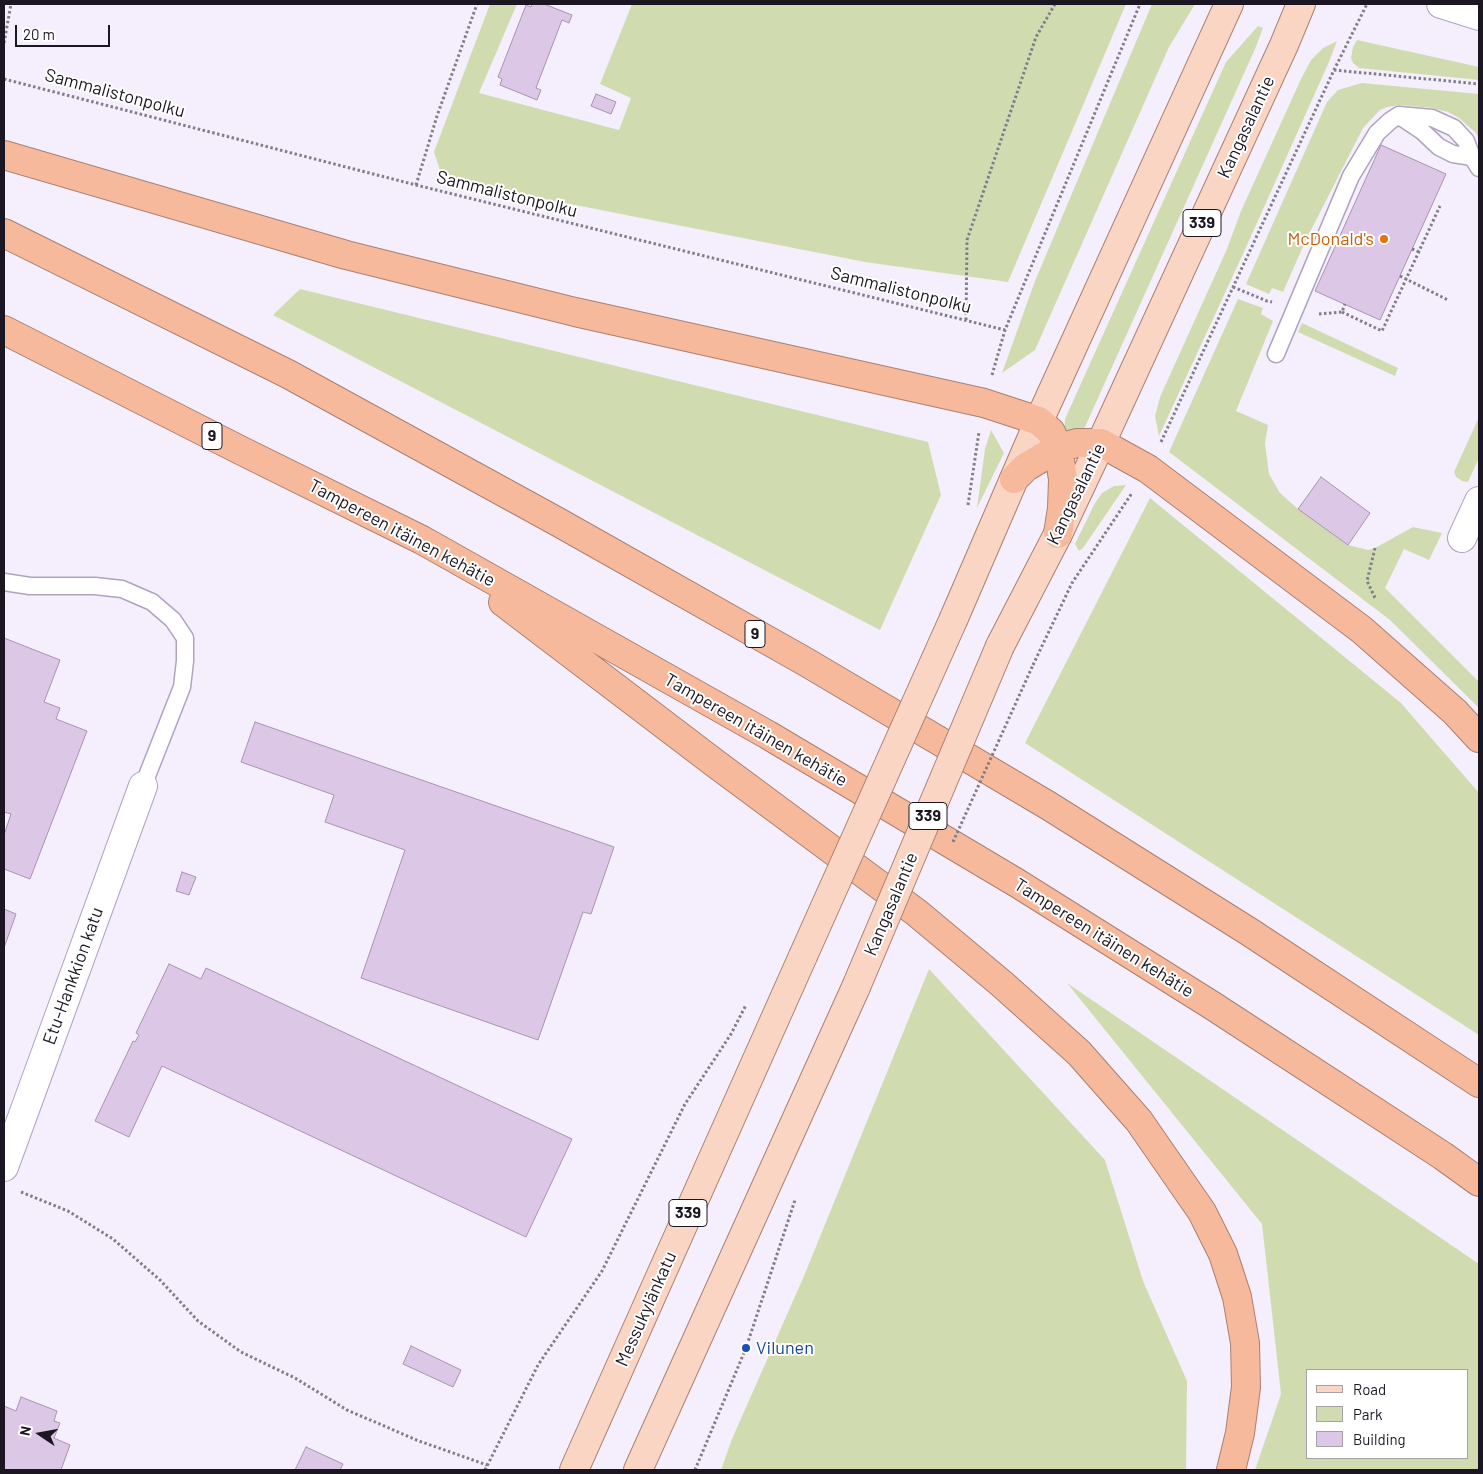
<!DOCTYPE html>
<meta charset="utf-8">
<style>
body{margin:0}
#map{position:relative;width:1483px;height:1474px;overflow:hidden;background:#f5effd;font-family:Barlow,sans-serif}
canvas{display:block}
.frame{position:absolute;inset:0;border:5px solid #1c1622;pointer-events:none}
.legend{position:absolute;left:1306px;top:1369px;width:162px;height:90px;box-sizing:border-box;background:#fff;border:1px solid #a4a2a7;margin:0;padding:6px 9px;list-style:none;font-size:15px;color:#1c1622}
.legend li{display:flex;align-items:center;gap:10px;height:25px}
.legend b{width:25px;border:1px solid #a4a2a7}
.north{position:absolute;left:15px;top:1409px;width:50px;height:50px;-webkit-text-stroke:4px #fff;paint-order:stroke;rotate:282deg;font-size:14px;font-weight:700;line-height:20px;text-align:center;color:#1c1622}
.north::after{content:'';display:block;margin:auto;width:18px;height:22px;background:#1c1622;clip-path:polygon(50% 0,100% 100%,50% 72%,0 100%)}
.scale{position:absolute;left:15px;top:25px;width:95px;height:22px;box-sizing:border-box;border:2px solid #1c1622;border-top:0;padding-left:6px;font-size:15px;line-height:18px;white-space:nowrap;color:#1c1622;-webkit-text-stroke:4px #fff;paint-order:stroke}
</style>
<div id="map">
<canvas width="1483" height="1474"></canvas>
<div class="frame"></div>
<ul class="legend">
<li><b style="height:6px;background:#fad5c4"></b>Road</li>
<li><b style="height:14px;background:#d0dcb0"></b>Park</li>
<li><b style="height:14px;background:#dcc7e6"></b>Building</li>
</ul>
<div class="north">N</div>
<div class="scale">20 m</div>
</div>
<script>
const ctx = document.querySelector('canvas').getContext('2d');
ctx.lineJoin = 'round';
function fillPath(path, color) { ctx.fillStyle = color; ctx.fill(path, 'evenodd'); }
const poly = rows => new Path2D(rows.map(r => 'M' + r).join(''));
function strokePath(path, color, width, dash) { ctx.strokeStyle = color; ctx.lineWidth = width; ctx.lineCap = dash ? 'butt' : 'round'; ctx.setLineDash(dash || []); ctx.stroke(path); }
function label(font, color, halo, rows, align = 'center') {
  ctx.font = font + ' Barlow,sans-serif'; ctx.lineWidth = 4; ctx.setLineDash([]); ctx.textBaseline = 'middle'; ctx.strokeStyle = halo; ctx.fillStyle = color; for (const [text, x, y, turn = 0] of rows) {
    ctx.save(); ctx.translate(x, y); ctx.rotate((+turn || 0) * Math.PI / 180); ctx.textAlign = isNaN(turn) ? turn : align; if (halo) ctx.strokeText(text, 0, 0); ctx.fillText(text, 0, 0); ctx.restore();
  }
}
const green = poly([
 [490,4,517,4,479,93,619,130,631,98,600,84,632,4,1126,4,1008,282,865,262,443,179,434,152],
 [1152,4,1195,4,1169,47,1035,350,1002,373,1035,281],
 [1258,26,1263,28,1255,49,1085,427,1073,438,1064,437,1065,419,1226,62],
 [1357,40,1479,67,1479,80,1359,68,1353,63,1351,58,1353,47],
 [1337,41,1329,62,1243,254,1159,436,1155,416,1160,397,1227,249,1241,211,1301,79,1311,60,1323,48],
 [1362,83,1479,94,1479,139,1476,133,1459,118,1448,112,1432,108,1401,105,1387,107,1380,110,1363,128,1305,242,1283,292,1272,288,1269,294,1246,284,1327,102,1338,90],
 [300,289,928,442,941,495,880,630,273,315],
 [1238,299,1263,308,1261,314,1273,321,1236,411,1268,425,1265,443,1269,474,1280,493,1298,509,1348,545,1368,550,1375,548,1413,527,1442,533,1429,560,1404,549,1385,588,1479,682,1479,708,1390,620,1169,452],
 [1302,323,1398,368,1395,376,1298,332],
 [1479,417,1479,458,1468,482,1462,481,1456,477,1454,472],
 [991,430,1004,453,977,508,985,449],
 [1126,485,1083,548,1079,551,1075,544,1095,503,1102,493,1114,486],
 [1150,498,1401,703,1479,793,1479,1035,1025,743],
 [929,969,1105,1160,1143,1281,1187,1381,1186,1470,721,1470,732,1439,804,1276],
 [1067,983,1479,1264,1479,1470,1255,1470,1281,1394,1262,1224],
 [1307,1370,1467,1370,1467,1458,1307,1458]
]);
const building = poly([
 [532,4,544,4,572,15,569,23,562,20,536,88,541,90,537,100,500,85,502,79,498,77,526,5,531,7,532,4],
 [596,94,616,102,611,114,591,106,596,94],
 [1381,145,1446,174,1380,320,1315,291,1381,145],
 [1321,477,1370,513,1348,545,1298,509,1321,477],
 [4,638,60,660,44,702,60,708,56,719,87,731,30,879,4,869,4,835,11,814,4,812,4,638],
 [255,722,614,847,591,914,583,912,538,1040,361,978,405,850,325,822,334,795,241,762,255,722],
 [182,872,196,877,189,895,176,891,182,872],
 [4,909,16,914,4,948,4,909],
 [169,964,201,979,206,968,572,1139,526,1237,162,1066,129,1137,95,1121,133,1041,135,1042,139,1035,136,1033,169,964],
 [411,1346,461,1370,453,1387,403,1364,411,1346],
 [21,1397,57,1411,54,1421,60,1423,54,1438,70,1445,61,1470,4,1470,4,1406,16,1411,21,1397],
 [306,1447,343,1464,340,1470,295,1470,306,1447]
]);
const path = poly([
 [4,43,11,4],
 [1334,70,1479,84],
 [4,79,416,185,1005,330],
 [416,185,437,116,477,4],
 [1412,249,1419,252],
 [1400,276,1448,300],
 [1233,287,1267,301,1272,302],
 [1342,312,1382,331,1440,206],
 [1319,314,1342,312,1345,304],
 [966,320,967,240,1036,37,1055,4],
 [992,375,1005,330,1140,4],
 [1161,442,1334,70,1367,4],
 [968,505,979,432],
 [1375,548,1367,581,1376,600],
 [1033,665,1072,583,1132,493],
 [21,1192,68,1211,113,1239,160,1280,198,1321,241,1352,295,1378,347,1410,419,1441,487,1465],
 [485,1470,538,1365,602,1271,685,1104,731,1034,746,1005],
 [695,1470,746,1348,795,1200]
]);
const lane = poly([
 [1401,117,1422,131,1439,147,1453,154,1472,157],
 [1276,354,1351,176,1377,133,1390,121,1399,115,1432,118,1454,128,1466,141,1472,157,1479,168],
 [4,582,30,586,95,586,122,589,152,602,173,620,185,638,185,661,182,687,143,786]
]);
const street = poly([
 [1462,538,1479,501],
 [4,1167,143,786]
]);
const secondary = poly([
 [1441,4,1479,16]
]);
const primary = poly([
 [954,618,1039,421,1229,4],
 [1000,646,1058,534,1101,443,1284,45,1301,4],
 [574,1470,803,956],
 [638,1470,856,987]
]);
const highway = poly([
 [4,155,346,255,575,312,984,403,1039,421,1051,432,1058,448,1063,479,1062,508,1058,534],
 [4,233,288,374,558,522,806,662,1049,806,1248,931,1479,1083],
 [4,330,242,451,422,540,768,735,1017,883,1213,1006,1443,1156,1479,1182],
 [1014,479,1026,467,1058,448,1077,443,1101,443,1148,469,1362,630,1455,712,1479,738],
 [503,602,716,764,917,913,1002,984,1079,1053,1139,1121,1202,1212,1223,1254,1237,1297,1245,1343,1246,1387,1240,1433,1231,1470]
]);
const pathBridge = poly([
 [953,842,1033,665]
]);
const primaryBridge = poly([
 [803,956,954,618],
 [856,987,1000,646]
]);
const markers = [
 [1384,239,5,"#e8710a"],
 [746,1348,5,"#1a4fb4"]
];
const shields = [
 [1202,223,38],
 [212,436,20],
 [755,634,20],
 [928,816,38],
 [688,1213,38]
];
const shieldNames = [
 ["339",1202,223],
 ["9",212,436],
 ["9",755,634],
 ["339",928,816],
 ["339",688,1213]
];
const streetNames = [
 ["Sammalistonpolku",115,93,15],
 ["Kangasalantie",1246,127,-65],
 ["Sammalistonpolku",507,194,14],
 ["Sammalistonpolku",901,290,14],
 ["Kangasalantie",1076,494,-64],
 ["Tampereen itäinen kehätie",402,533,28],
 ["Tampereen itäinen kehätie",756,730,30],
 ["Kangasalantie",891,904,-67],
 ["Tampereen itäinen kehätie",1104,938,32],
 ["Etu-Hankkion katu",73,976,-70],
 ["Messukylänkatu",646,1309,-66]
];
const foodNames = [
 ["McDonald's",1374,239]
];
const transitNames = [
 ["Vilunen",756,1348]
];
fillPath(green, '#d0dcb0');
fillPath(building, '#dcc7e6');
strokePath(building, '#a793b0', 1);
strokePath(lane, '#b0a2c1', 19);
strokePath(street, '#b0a2c1', 30);
strokePath(secondary, '#b0a2c1', 30);
strokePath(primary, '#aa8071', 30);
strokePath(highway, '#aa8071', 30);
strokePath(path, '#837d8a', 3, [2.5, 2.5]);
strokePath(lane, '#fff', 16);
strokePath(street, '#fff', 28);
strokePath(secondary, '#fff', 28);
strokePath(primary, '#fad5c4', 28);
strokePath(highway, '#f7b99c', 28);
strokePath(primaryBridge, '#aa8071', 30, []);
strokePath(pathBridge, '#837d8a', 3, [2.5, 2.5]);
strokePath(primaryBridge, '#fad5c4', 28);
for (const [x, y, r, color] of markers) { const dot = new Path2D(); dot.arc(x, y, r, 0, 2 * Math.PI); ctx.fillStyle = color; ctx.fill(dot); strokePath(dot, '#fff', 2); }
for (const [x, y, w] of shields) { const box = new Path2D(); box.roundRect(x - w / 2, y - 13.5, w, 27, 4); ctx.fillStyle = '#fff'; ctx.fill(box); strokePath(box, '#1c1622', 1); }
label('bold 16px', '#1c1622', null, shieldNames);
label('18px', '#1c1622', '#fff', streetNames);
label('18px', '#c56008', '#fff', foodNames, 'right');
label('18px', '#164399', '#fff', transitNames, 'left');
</script>
